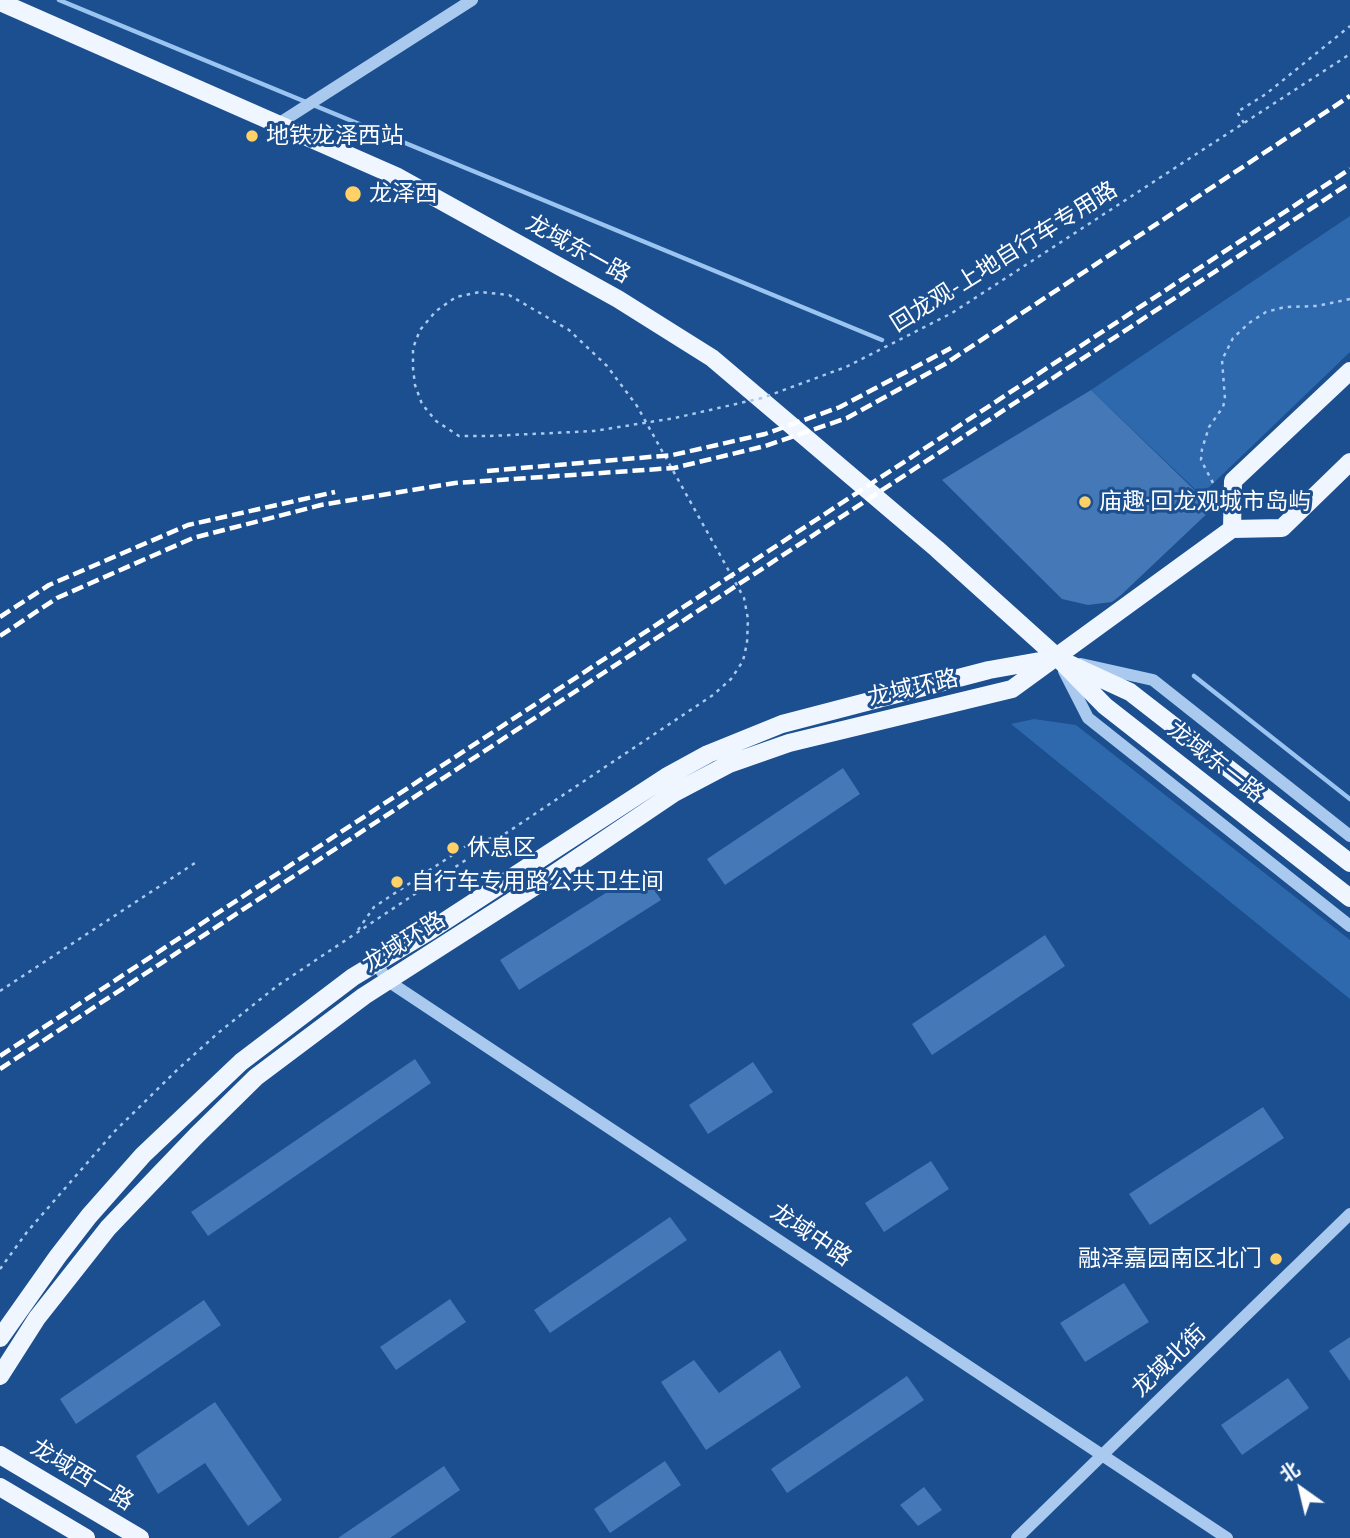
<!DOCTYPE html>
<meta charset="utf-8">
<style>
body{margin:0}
#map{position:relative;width:1350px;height:1538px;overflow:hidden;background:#1b4f8f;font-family:"Public Sans","Noto Sans SC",sans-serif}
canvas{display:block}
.north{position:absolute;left:1266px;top:1454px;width:70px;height:70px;-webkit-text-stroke:5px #1b4f8f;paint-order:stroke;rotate:326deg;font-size:19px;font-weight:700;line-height:28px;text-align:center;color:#fff}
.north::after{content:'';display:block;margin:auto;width:24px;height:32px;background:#fff;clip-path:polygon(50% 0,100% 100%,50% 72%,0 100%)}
</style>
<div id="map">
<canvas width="1350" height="1538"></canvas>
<div class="north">北</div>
</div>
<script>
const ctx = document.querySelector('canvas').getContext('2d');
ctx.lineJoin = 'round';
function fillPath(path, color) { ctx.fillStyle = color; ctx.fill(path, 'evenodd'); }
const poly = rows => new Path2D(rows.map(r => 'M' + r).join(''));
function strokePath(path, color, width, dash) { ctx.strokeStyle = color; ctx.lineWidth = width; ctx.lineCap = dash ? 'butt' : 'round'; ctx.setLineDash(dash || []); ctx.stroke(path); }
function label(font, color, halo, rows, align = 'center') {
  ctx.font = font + ' "Public Sans","Noto Sans SC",sans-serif'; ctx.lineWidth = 6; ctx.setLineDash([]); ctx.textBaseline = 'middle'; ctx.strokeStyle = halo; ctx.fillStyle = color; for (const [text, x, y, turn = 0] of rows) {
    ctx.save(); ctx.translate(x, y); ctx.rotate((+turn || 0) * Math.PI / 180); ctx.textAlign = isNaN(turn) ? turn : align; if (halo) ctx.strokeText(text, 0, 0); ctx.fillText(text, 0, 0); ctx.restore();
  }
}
const green = poly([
 [1350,216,1350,352,1201,495,1091,390],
 [1034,719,1076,725,1350,940,1350,999,1011,724]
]);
const stream = poly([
 [59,0,882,340],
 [1194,676,1350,799]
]);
const building = poly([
 [1091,390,1213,508,1121,595,1112,602,1088,605,1062,599,942,480],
 [843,768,860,794,725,885,707,859],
 [642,870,661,900,519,990,500,960],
 [1045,935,1065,966,932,1055,912,1024],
 [415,1059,431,1083,208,1236,191,1212],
 [753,1062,773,1092,708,1134,689,1105],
 [1263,1107,1284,1138,1150,1225,1129,1194],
 [931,1161,949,1189,884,1232,865,1203],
 [670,1217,687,1240,550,1333,534,1310],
 [1124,1283,1149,1322,1085,1362,1060,1323],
 [450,1299,466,1322,396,1370,380,1347],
 [204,1300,221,1325,76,1424,60,1399],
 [1350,1337,1350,1381,1329,1351],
 [780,1350,801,1387,706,1450,661,1382,694,1360,719,1393],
 [907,1376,924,1400,787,1493,771,1469],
 [1288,1378,1309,1408,1242,1455,1221,1425],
 [215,1402,282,1500,248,1526,205,1463,158,1494,136,1456],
 [665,1461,681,1485,610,1533,594,1509],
 [444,1466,460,1490,390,1538,338,1538],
 [924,1487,942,1510,918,1526,900,1505]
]);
const path = poly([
 [1244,123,1237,112,1266,94,1350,26],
 [1213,483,1201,460,1202,449,1209,427,1223,407,1225,399,1222,360,1233,338,1249,323,1266,312,1285,307,1317,306,1350,299],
 [358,930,374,907,466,846,501,835],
 [0,991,198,861],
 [0,1269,27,1232,114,1132,177,1070,218,1033,277,986,713,695,731,679,743,661,747,643,748,619,744,598,637,406,607,366,569,330,509,295,480,292,456,297,436,311,420,330,413,348,413,368,415,385,422,404,436,421,459,436,490,436]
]);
const minor = poly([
 [278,124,472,0],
 [1081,664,1153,680,1350,836],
 [1064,671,1088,718,1350,926],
 [376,963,388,981,1227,1538],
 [1017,1538,1350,1214]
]);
const major = poly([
 [0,2,398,177,618,299,712,358,937,549,1058,658,1105,706,1350,898],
 [1232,529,1233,481,1350,371],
 [1067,663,1130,692,1350,863],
 [0,1338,58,1256,89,1216,143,1155,241,1062,353,977,431,930,666,777,708,754,782,724,989,670,1051,659],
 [0,1376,37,1318,108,1228,196,1136,256,1077,364,996,545,880,674,793,729,764,789,743,1012,689,1232,529,1282,528,1350,462],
 [0,1455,140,1538],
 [0,1487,86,1538]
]);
const rail = poly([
 [487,471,673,455,765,434,840,407,951,348],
 [0,617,49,585,188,525,335,492],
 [0,636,57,598,193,538,321,505,455,483,674,468,765,446,847,418,945,364,1350,96],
 [0,1056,1350,169],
 [0,1069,1350,183]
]);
const pathBridge = poly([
 [490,436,594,431,675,418,762,398,846,367,952,313,1350,54]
]);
const markers = [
 [252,136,7,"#ffd166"],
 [353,194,9,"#ffd166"],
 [1085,502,7,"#ffd166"],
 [453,848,7,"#ffd166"],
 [397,882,7,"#ffd166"],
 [1276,1259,7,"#ffd166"]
];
const poiNames = [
 ["地铁龙泽西站",266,136],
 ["龙泽西",369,194],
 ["庙趣·回龙观城市岛屿",1099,502],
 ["休息区",467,848],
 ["自行车专用路公共卫生间",411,882],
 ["融泽嘉园南区北门",1262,1259,"right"]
];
const streetNames = [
 ["龙域东一路",578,249,29],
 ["回龙观-上地自行车专用路",1004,257,-32],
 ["龙域环路",913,688,-13],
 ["龙域东一路",1216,762,38],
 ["龙域环路",404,942,-32],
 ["龙域中路",811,1235,34],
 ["龙域北街",1169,1361,-44],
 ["龙域西一路",82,1475,31]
];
fillPath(green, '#2e69ad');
strokePath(stream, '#9cc4f0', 4.5);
fillPath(building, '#4478b7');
strokePath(path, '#a9c9ee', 2.5, [3.5, 5]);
strokePath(minor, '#a9c9ee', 12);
strokePath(major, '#f0f6ff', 18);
strokePath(rail, '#fff', 4.5, [12, 5]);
strokePath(pathBridge, '#a9c9ee', 2.5, [3.5, 5]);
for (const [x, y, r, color] of markers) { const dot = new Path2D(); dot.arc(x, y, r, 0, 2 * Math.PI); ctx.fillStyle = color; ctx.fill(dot); strokePath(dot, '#1b4f8f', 2.5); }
label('23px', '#fff', '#1b4f8f', poiNames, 'left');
label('23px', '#fff', '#1b4f8f', streetNames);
</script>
